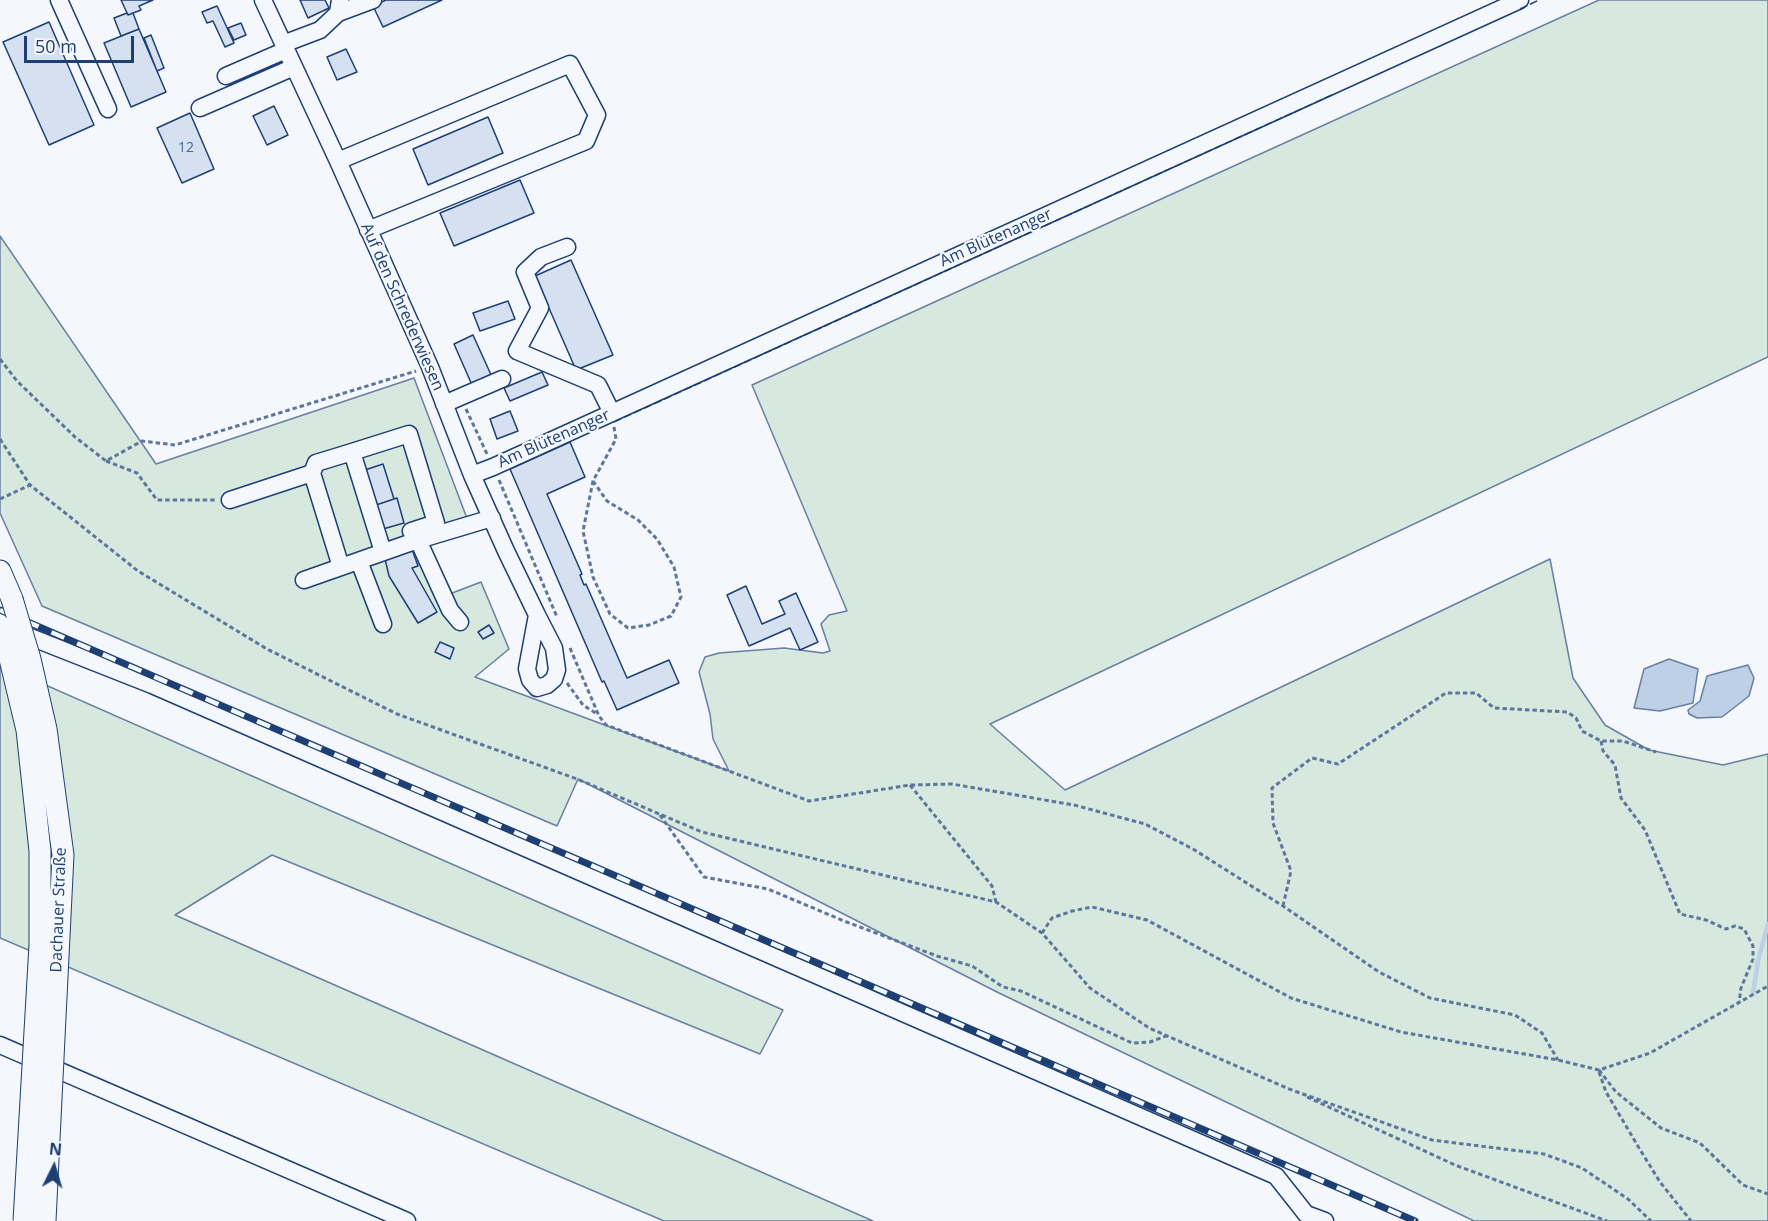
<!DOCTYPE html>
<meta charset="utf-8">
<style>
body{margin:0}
#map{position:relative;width:1768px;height:1221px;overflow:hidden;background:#f4f7fb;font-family:"Open Sans",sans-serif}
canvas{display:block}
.north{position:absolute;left:24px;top:1137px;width:60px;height:60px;-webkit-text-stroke:4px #f4f7fb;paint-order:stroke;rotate:5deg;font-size:16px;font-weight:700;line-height:24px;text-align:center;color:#1d3f73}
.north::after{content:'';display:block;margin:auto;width:21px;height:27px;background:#1d3f73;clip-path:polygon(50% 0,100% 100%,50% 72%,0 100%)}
.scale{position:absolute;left:24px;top:36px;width:110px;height:27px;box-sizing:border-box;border:3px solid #1d3f73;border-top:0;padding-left:8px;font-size:18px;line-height:21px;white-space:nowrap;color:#1d3f73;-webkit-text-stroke:4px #f4f7fb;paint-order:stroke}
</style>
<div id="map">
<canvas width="1768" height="1221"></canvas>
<div class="north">N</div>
<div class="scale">50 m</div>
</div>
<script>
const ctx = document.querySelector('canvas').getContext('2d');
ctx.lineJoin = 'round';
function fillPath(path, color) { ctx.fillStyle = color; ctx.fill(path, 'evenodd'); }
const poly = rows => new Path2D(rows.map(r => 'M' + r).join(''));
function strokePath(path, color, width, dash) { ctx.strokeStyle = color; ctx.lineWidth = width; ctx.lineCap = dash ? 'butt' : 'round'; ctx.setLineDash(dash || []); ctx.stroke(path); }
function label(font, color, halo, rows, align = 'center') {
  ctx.font = font + ' "Open Sans",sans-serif'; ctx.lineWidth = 4.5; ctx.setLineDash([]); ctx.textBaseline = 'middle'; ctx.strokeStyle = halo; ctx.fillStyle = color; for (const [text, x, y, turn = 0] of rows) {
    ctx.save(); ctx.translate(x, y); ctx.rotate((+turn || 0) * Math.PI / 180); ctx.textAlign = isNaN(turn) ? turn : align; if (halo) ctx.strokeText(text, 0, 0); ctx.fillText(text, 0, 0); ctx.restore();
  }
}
const green = poly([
 [1599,0,1768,0,1768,357,990,724,1065,790,1550,559,1573,678,1605,725,1649,750,1723,765,1768,754,1768,1221,1474,1221,999,993,578,779,557,826,42,606,0,513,0,236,156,464,414,378,468,521,422,534,447,595,481,582,509,649,475,677,729,771,713,739,710,714,699,672,705,657,719,653,784,648,823,653,830,651,821,624,829,615,847,611,752,385,1599,0],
 [0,665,783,1010,760,1054,272,855,175,915,873,1221,664,1221,0,938,0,665]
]);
const water = poly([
 [1669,659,1698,669,1693,703,1660,711,1634,708,1644,669,1669,659],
 [1748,665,1754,678,1749,696,1722,717,1697,718,1689,714,1688,710,1700,701,1707,676,1748,665]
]);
const stream = poly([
 [1753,993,1758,961,1768,924]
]);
const building = poly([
 [121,0,153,0,139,6,141,10,128,15,121,0],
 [300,0,325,0,329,8,308,18,300,0],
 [386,0,442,0,383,27,373,6,386,0],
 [217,6,234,43,225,47,213,21,207,23,202,12,217,6],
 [127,13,128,15,133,13,139,29,121,36,114,18,127,13],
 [49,22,94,125,49,145,3,42,49,22],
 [241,23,246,35,234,40,228,28,241,23],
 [139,29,166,92,131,107,104,43,139,29],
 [151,35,164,68,157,71,144,38,151,35],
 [346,49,357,72,337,80,327,57,346,49],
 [274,106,288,135,267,145,253,116,274,106],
 [190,113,214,169,182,183,157,128,190,113],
 [488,117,503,153,428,185,413,149,488,117],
 [520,180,534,213,454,246,440,213,520,180],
 [571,260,613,355,576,370,535,276,571,260],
 [508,301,515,319,480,331,473,313,508,301],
 [473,335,492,377,472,385,454,344,473,335],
 [542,372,548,385,510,401,504,388,542,372],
 [510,411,518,431,497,439,490,419,510,411],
 [570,442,585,477,547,494,582,574,580,575,584,585,586,584,627,678,669,660,679,683,617,710,604,681,602,682,510,469,570,442],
 [383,464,394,499,376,505,365,470,383,464],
 [397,498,404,523,383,529,376,505,397,498],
 [412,549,418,566,412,568,437,612,418,623,389,576,385,559,412,549],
 [746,586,762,624,785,614,779,601,796,593,818,642,800,650,790,628,749,646,727,595,746,586],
 [489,625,494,633,483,639,478,632,489,625],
 [440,642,454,648,450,659,435,652,440,642]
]);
const path = poly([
 [0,359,17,381,75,437,106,461,142,441,175,445,416,371],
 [466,409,487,454],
 [0,439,30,485,138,571,267,649,397,714,577,779,702,832,996,902,1042,933,1090,988,1149,1028,1289,1089,1432,1140,1544,1154,1582,1168,1628,1199,1651,1221],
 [106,461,137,473,157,500,217,500],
 [499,480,557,617],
 [593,481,607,501,638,520,657,539,674,567,681,597,671,616,649,625,628,628,610,614,593,577,583,531,593,481,616,439,614,427],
 [0,499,30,485],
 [570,648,599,716,606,725,809,801,910,785,952,784,1074,805,1145,824,1193,849,1283,906,1379,972,1430,998,1515,1015,1542,1033,1558,1060],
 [567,683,583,705,597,714],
 [1601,741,1603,751,1615,765,1621,798,1645,830,1680,914,1706,920,1726,929,1735,926,1744,929,1753,946,1753,959,1741,988,1739,1003],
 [910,785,992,886,996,902],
 [660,815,704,877,768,889,844,921,937,956,972,966,1003,987,1021,991,1132,1043,1150,1042,1166,1036],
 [1283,906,1291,871,1273,823,1272,788,1312,758,1338,764,1446,693,1476,693,1494,708,1567,712,1576,718,1582,731,1601,741,1623,741,1656,752],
 [1042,933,1052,918,1072,911,1092,907,1147,920,1291,998,1401,1032,1558,1060,1599,1070,1650,1053,1768,986],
 [1599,1070,1616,1092,1661,1128,1700,1143,1743,1185,1768,1194],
 [1599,1072,1606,1092,1639,1148,1660,1182,1691,1221],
 [1307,1097,1455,1165,1607,1221]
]);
const minor = poly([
 [59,0,108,109],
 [263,0,338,161,430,367,472,475,506,551,537,615,554,648,557,670,554,679,547,685,537,688,530,680,527,669,537,615],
 [338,13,373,0],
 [283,44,320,30,338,13,340,0],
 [226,76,286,50],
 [200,108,294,67],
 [338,161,570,64,597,115,586,141,368,230],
 [567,247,541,257,525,272,540,308,517,351,598,385,612,413],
 [444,404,502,379],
 [352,452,409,434,436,523,411,531,413,534],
 [472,475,493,467,1520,0],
 [230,500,312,473],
 [418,540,450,610,460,622],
 [359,561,383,624],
 [341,567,312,473,316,463,352,452,383,552],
 [304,580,415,541,492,518],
 [15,631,152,685,1276,1176,1306,1214,1325,1221],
 [0,1045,407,1221]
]);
const major = poly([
 [0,571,12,599]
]);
const rail = poly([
 [0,610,1415,1221]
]);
const majorBridge = poly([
 [12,599,30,659,46,729,63,855,45,1221],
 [0,626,10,659,27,730,40,851,40,945,24,1221]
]);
const fence = poly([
 [1520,9,1539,0],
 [614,422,1332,95]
]);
const numberNames = [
 ["12",186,148]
];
const streetNames = [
 ["Am Blütenanger",996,238,-24],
 ["Auf den Schrederwiesen",402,307,66],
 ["Am Blütenanger",554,439,-24],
 ["Dachauer Straße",59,910,-88]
];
fillPath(green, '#d7e8df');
strokePath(green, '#687fa3', 1.5);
fillPath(water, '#bed0e5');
strokePath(water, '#687fa3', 1.5);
strokePath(stream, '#bed0e5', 4.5);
fillPath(building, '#d5e0f0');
strokePath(building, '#1d3f73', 1.5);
strokePath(minor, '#1d3f73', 19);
strokePath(major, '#1d3f73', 23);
strokePath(path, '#5e769c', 3, [4.5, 3]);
strokePath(minor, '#f4f7fb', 16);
strokePath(major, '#f4f7fb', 21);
strokePath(rail, '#1d3f73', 7);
strokePath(rail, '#f4f7fb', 4.5, [14]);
strokePath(majorBridge, '#1d3f73', 23, []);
strokePath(majorBridge, '#f4f7fb', 21);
strokePath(fence, '#1d3f73', 1.5, [8, 3]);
label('14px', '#4b6792', null, numberNames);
label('16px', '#1d3f73', '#f4f7fb', streetNames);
</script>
